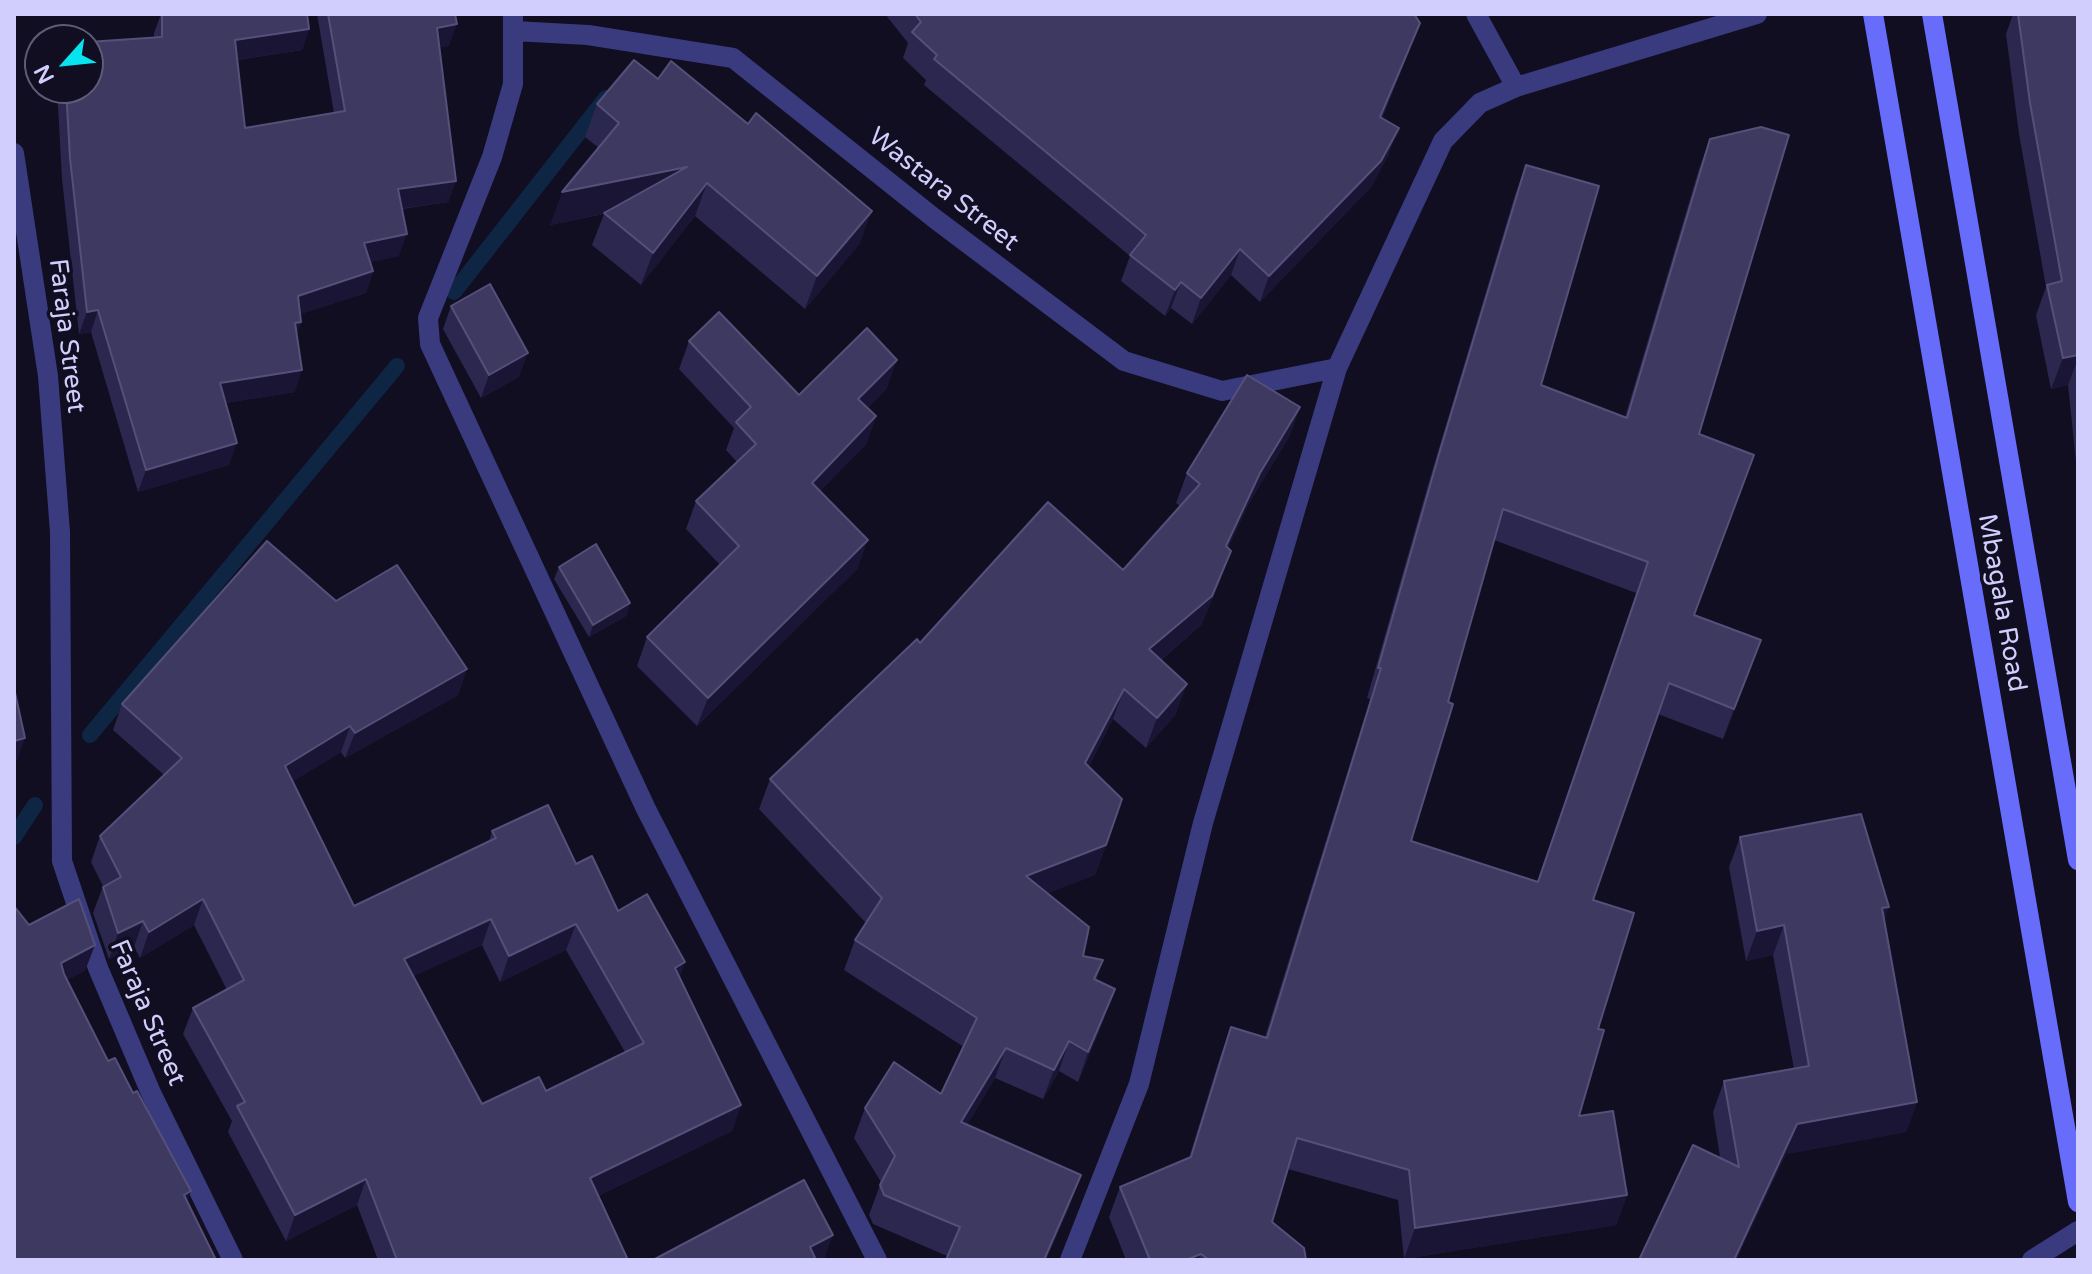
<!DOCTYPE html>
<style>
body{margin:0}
#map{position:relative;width:2092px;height:1274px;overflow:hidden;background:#100e20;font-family:"Varela Round",sans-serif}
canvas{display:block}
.frame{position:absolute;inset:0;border:16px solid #d1cefd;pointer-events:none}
.north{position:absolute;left:24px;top:24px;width:80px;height:80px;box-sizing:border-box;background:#100e20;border:2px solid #5d5b78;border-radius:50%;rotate:243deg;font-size:22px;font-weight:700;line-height:32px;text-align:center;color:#d1cefd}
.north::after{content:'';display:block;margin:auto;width:28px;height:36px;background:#07e4f0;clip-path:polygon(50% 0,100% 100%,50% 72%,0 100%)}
</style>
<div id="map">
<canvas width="2092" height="1274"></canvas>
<div class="frame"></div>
<div class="north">N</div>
</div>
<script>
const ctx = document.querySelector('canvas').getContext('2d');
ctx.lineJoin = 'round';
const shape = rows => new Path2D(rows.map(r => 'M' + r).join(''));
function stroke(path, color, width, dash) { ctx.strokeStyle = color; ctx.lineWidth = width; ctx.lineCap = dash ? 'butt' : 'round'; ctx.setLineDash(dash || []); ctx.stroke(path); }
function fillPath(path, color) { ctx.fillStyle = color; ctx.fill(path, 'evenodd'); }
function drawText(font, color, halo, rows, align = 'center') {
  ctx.font = font + ' "Varela Round",sans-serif'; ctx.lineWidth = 7; ctx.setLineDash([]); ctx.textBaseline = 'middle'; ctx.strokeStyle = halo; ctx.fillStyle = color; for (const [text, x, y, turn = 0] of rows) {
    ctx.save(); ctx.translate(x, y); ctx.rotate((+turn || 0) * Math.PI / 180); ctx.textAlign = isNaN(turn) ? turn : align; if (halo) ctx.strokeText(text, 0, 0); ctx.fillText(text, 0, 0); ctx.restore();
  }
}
stroke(shape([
 [454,292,606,98],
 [90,735,397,366],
 [14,837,35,805]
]), '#0e2544', 16);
stroke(shape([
 [513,14,513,84,492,157,428,318,430,344,646,809,877,1260],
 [1476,14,1516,87],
 [514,31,588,35,733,58,934,218,1124,361,1222,391,1337,368],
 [14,153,48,376,60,532,62,861,98,968,151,1093,233,1260],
 [1070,1260,1139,1084,1203,823,1337,368,1443,141,1480,103,1516,87,1757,14],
 [2032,1260,2078,1231]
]), '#3a3b7e', 20);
stroke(shape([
 [1873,14,2078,1202],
 [1932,14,2078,860]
]), '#686cfa', 20);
fillPath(shape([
 [161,14,307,14,309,29,302,50,237,60,245,128,334,113,317,14,455,14,449,46,439,47,456,181,448,202,402,209,399,256,370,262,373,271,366,293,300,314,301,322,297,333,295,392,225,403,229,465,138,492,91,332,79,334,62,179,57,88,88,88,154,37,154,33],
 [885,14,1414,14,1410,49,1382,118,1389,154,1371,187,1260,302,1231,275,1192,324,1171,308,1165,316,1121,281,1130,256,924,85,926,80,903,58,908,43],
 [2013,14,2078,14,2078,481,2068,385,2051,389,2036,315,2046,287,2019,134,2006,34],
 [597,104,860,243,805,309,695,216,641,285,592,245,604,214,550,225,599,148,585,137],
 [1710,139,1699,434,1695,615,1750,671,1723,739,1658,714,1593,900,1598,1029,1579,1116,1627,1195,1616,1225,1404,1259,1398,1200,1288,1169,1272,1222,1306,1260,1126,1260,1109,1217,1120,1187,1189,1158,1220,1057,1231,1027,1265,1037,1370,699,1367,698,1428,485,1515,195,1526,165,1541,385,1625,417,1699,169],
 [1494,540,1636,593,1537,882,1411,841,1448,702],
 [451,306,519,377,481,398,443,329],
 [689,341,799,395,887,388,867,408,876,416,866,444,820,491,858,568,697,726,637,666,647,637,720,565,686,529,696,501,737,462,726,450,734,428,679,369],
 [1300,407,1289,437,1249,503,1228,548,1220,581,1201,625,1161,660,1176,714,1146,748,1113,719,1089,766,1106,845,1095,875,1047,893,1083,956,1103,960,1096,980,1104,1019,1078,1082,1059,1071,1043,1099,995,1078,967,1125,1070,1205,1046,1260,946,1260,947,1256,873,1224,869,1215,881,1182,854,1138,865,1108,941,1094,964,1047,844,970,855,940,866,923,759,809,770,779,920,643,1123,570,1180,506,1176,503,1187,473],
 [559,567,630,603,626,616,589,637,554,579],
 [336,601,467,669,458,695,345,758,341,752,293,781,354,906,489,841,492,831,576,864,618,911,685,962,679,978,741,1105,732,1131,598,1196,628,1260,378,1260,357,1205,286,1241,228,1132,232,1121,183,1034,193,1008,227,990,194,925,140,958,134,947,109,959,93,913,103,886,91,862,100,836,164,775,113,730,122,704],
 [482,945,500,982,566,950,625,1052,546,1091,482,1104,413,976],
 [1740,837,1884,920,1917,1102,1906,1132,1786,1154,1736,1260,1713,1112,1724,1081,1794,1069,1773,955,1746,961,1729,867]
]), '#2c274e');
fillPath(shape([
 [1420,23,1410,49,1371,143,1380,117],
 [457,24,449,46,429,49,437,28],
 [309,29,302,50,227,61,235,40],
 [1399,128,1389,154,1371,187,1260,302,1269,276],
 [687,167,675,199,550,225,562,192],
 [456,181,448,202,390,210,398,189],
 [707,183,695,216,641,285,653,253],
 [872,211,860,243,805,309,817,276],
 [407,234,399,256,356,265,364,243],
 [1240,249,1231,275,1192,324,1201,298],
 [373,271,366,293,290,317,298,296],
 [1181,282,1171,308,1165,316,1175,290],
 [98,310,91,332,79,334,87,312],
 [301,322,293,344,295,323],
 [528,353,519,377,481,398,489,375],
 [2078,355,2078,359,2068,385,2051,389,2063,358],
 [897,360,887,388,847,427,858,399],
 [302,370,295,392,212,405,220,383],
 [1300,407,1289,437,1249,503,1215,576,1226,546,1260,473],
 [876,416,866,444,801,511,812,483],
 [237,443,229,465,138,492,146,470],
 [868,540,858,568,697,726,708,698],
 [1231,551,1220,581,1201,625,1138,679,1149,649],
 [630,603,626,616,589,637,593,625],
 [1761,640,1750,671,1723,739,1734,709],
 [467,669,458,695,345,758,355,733],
 [1187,684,1176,714,1146,748,1157,718],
 [1124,689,1113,719,1075,793,1085,763],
 [350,726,341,752,276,792,285,766],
 [25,738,17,761,14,762,14,741],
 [1106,845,1095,875,1015,906,1026,876],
 [203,899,194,925,140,958,149,932],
 [1889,907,1878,937,1882,908],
 [491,919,482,945,395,985,404,959],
 [143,921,134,947,109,959,118,933],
 [576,924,566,950,500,982,509,956],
 [1784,925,1773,955,1746,961,1757,931],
 [95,945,85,971,52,988,61,963],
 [685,962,676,987,675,968],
 [1115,989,1104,1019,1078,1082,1088,1052],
 [1069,1041,1059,1071,1043,1099,1054,1070],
 [1006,1048,995,1078,951,1152,961,1122],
 [1917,1102,1906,1132,1786,1154,1736,1260,1734,1260,1797,1124],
 [741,1105,732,1131,581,1204,590,1178],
 [1081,1175,1070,1205,1046,1260,1044,1260],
 [366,1179,357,1205,286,1241,295,1215],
 [191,1191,182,1217,184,1195],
 [1627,1195,1616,1225,1404,1259,1415,1228],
 [833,1235,824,1260,805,1260,810,1247],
 [1201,1254,1198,1260,1186,1260]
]), '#1a1534');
const building = shape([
 [162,14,307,14,309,29,235,40,245,128,345,111,328,14,455,14,457,24,437,28,456,181,398,189,407,234,364,243,373,271,298,296,301,322,295,323,302,370,220,383,237,443,146,470,98,310,87,312,70,158,66,88,88,88,88,42,162,37,162,14],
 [915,14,1414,14,1420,23,1380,117,1399,128,1381,161,1269,276,1240,249,1201,298,1181,282,1175,290,1130,255,1146,235,934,59,937,55,912,32,921,22,915,14],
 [2018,14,2078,14,2078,355,2063,358,2047,285,2062,281,2030,103,2018,14],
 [634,60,658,79,671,61,748,124,756,113,872,211,817,276,707,183,653,253,604,213,687,167,562,192,619,123,597,104,634,60],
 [1761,127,1789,135,1699,434,1754,455,1694,615,1761,640,1734,709,1669,683,1593,900,1634,913,1598,1029,1604,1030,1579,1116,1613,1111,1627,1195,1415,1228,1409,1170,1297,1138,1272,1222,1304,1248,1306,1260,1209,1260,1201,1254,1186,1260,1150,1260,1120,1187,1191,1157,1231,1027,1267,1038,1381,668,1378,668,1439,454,1526,165,1599,186,1541,385,1627,418,1710,139,1761,127],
 [1503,509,1648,562,1538,882,1411,841,1453,704,1448,702,1503,509],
 [490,284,528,353,489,375,451,306,490,284],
 [719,312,799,395,867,328,897,360,858,399,876,416,812,483,868,540,708,698,647,637,739,546,696,501,756,444,736,422,751,407,689,341,719,312],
 [1247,375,1300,407,1260,473,1226,546,1231,551,1212,596,1149,649,1187,684,1157,718,1124,689,1085,763,1122,799,1106,845,1026,876,1089,927,1083,956,1103,960,1094,979,1115,989,1088,1052,1069,1041,1054,1070,1006,1048,961,1122,1081,1175,1044,1260,946,1260,960,1227,884,1195,880,1185,895,1156,865,1108,894,1062,941,1094,977,1018,855,940,882,898,770,779,917,639,920,643,1048,502,1123,570,1200,484,1187,473,1247,375],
 [267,541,336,601,397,565,467,669,355,733,350,726,285,766,354,906,496,838,492,831,548,805,576,864,592,856,618,911,647,894,685,962,675,968,741,1105,590,1178,628,1260,397,1260,366,1179,295,1215,237,1106,245,1102,193,1008,244,980,203,899,149,932,143,921,118,933,103,887,121,877,100,836,182,758,122,704,267,541],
 [491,919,509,956,576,924,644,1043,546,1091,539,1077,482,1104,404,959,491,919],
 [596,544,630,603,593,625,559,567,596,544],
 [14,688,25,738,14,741,14,688],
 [1861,814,1889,907,1882,908,1917,1102,1797,1124,1734,1260,1639,1260,1693,1145,1739,1167,1724,1081,1809,1066,1784,925,1757,931,1740,837,1861,814],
 [79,899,95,945,61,963,64,974,108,1061,115,1058,133,1093,137,1091,191,1191,184,1195,216,1260,14,1260,14,906,29,925,79,899],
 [804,1180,833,1235,810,1247,816,1260,653,1260,804,1180]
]);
fillPath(building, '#3e3961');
stroke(building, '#555079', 2);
drawText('26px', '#d1cefd', '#100e20', [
 ["Wastara Street",943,190,38],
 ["Faraja Street",66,336,83],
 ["Mbagala Road",2001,603,80],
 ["Faraja Street",147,1013,67]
]);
</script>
